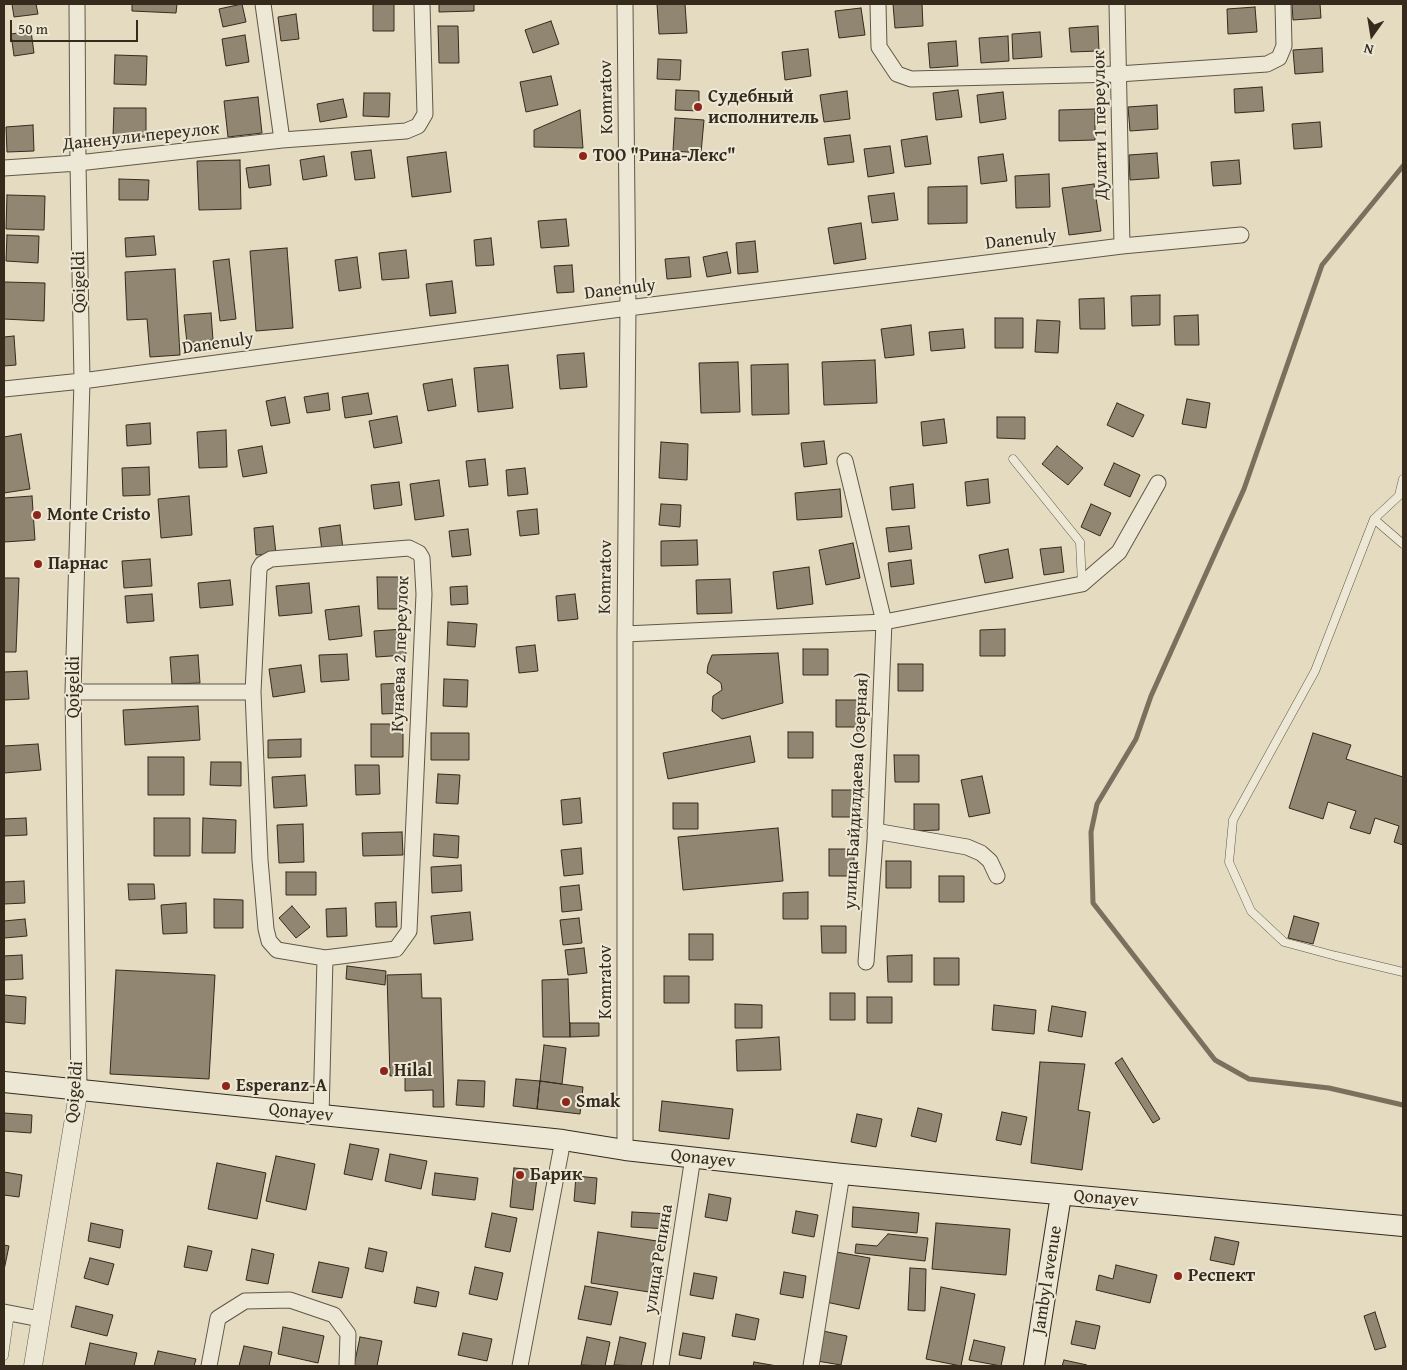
<!DOCTYPE html>
<meta charset="utf-8">
<style>
body{margin:0}
#map{position:relative;width:1407px;height:1370px;overflow:hidden;background:#e4dbc0;font-family:"Gentium Book Plus",serif}
canvas{display:block}
.frame{position:absolute;inset:0;border:5px solid #362a1d;pointer-events:none}
.north{position:absolute;left:1347px;top:10px;width:50px;height:50px;-webkit-text-stroke:4px #ede8d6;paint-order:stroke;rotate:193deg;font-size:14px;font-weight:700;line-height:20px;text-align:center;color:#362a1d}
.north::after{content:'';display:block;margin:auto;width:18px;height:22px;background:#362a1d;clip-path:polygon(50% 0,100% 100%,50% 72%,0 100%)}
.scale{position:absolute;left:10px;top:20px;width:128px;height:22px;box-sizing:border-box;border:2px solid #362a1d;border-top:0;padding-left:6px;font-size:15px;line-height:18px;white-space:nowrap;color:#362a1d;-webkit-text-stroke:4px #ede8d6;paint-order:stroke}
</style>
<div id="map">
<canvas width="1407" height="1370"></canvas>
<div class="frame"></div>
<div class="north">N</div>
<div class="scale">50 m</div>
</div>
<script>
const ctx = document.querySelector('canvas').getContext('2d');
ctx.lineJoin = 'round';
const shape = rows => new Path2D(rows.map(r => 'M' + r).join(''));
function stroke(path, color, width, dash) { ctx.strokeStyle = color; ctx.lineWidth = width; ctx.lineCap = dash ? 'butt' : 'round'; ctx.setLineDash(dash || []); ctx.stroke(path); }
function fillPath(path, color) { ctx.fillStyle = color; ctx.fill(path, 'evenodd'); }
function drawText(font, color, halo, rows, align = 'center') {
  ctx.font = font + ' "Gentium Book Plus",serif'; ctx.lineWidth = 4; ctx.setLineDash([]); ctx.textBaseline = 'middle'; ctx.strokeStyle = halo; ctx.fillStyle = color; for (const [text, x, y, turn = 0] of rows) {
    ctx.save(); ctx.translate(x, y); ctx.rotate((+turn || 0) * Math.PI / 180); ctx.textAlign = isNaN(turn) ? turn : align; if (halo) ctx.strokeText(text, 0, 0); ctx.fillText(text, 0, 0); ctx.restore();
  }
}
stroke(shape([
 [1403,166,1322,265,1244,489,1151,696,1136,739,1097,804,1091,832,1093,903,1215,1060,1249,1079,1329,1088,1403,1105]
]), '#7b705e', 5);
const building = shape([
 [12,4,36,4,38,14,14,17,12,4],
 [132,4,177,4,176,13,132,11,132,4],
 [242,4,246,22,223,27,219,9,242,4],
 [373,4,394,4,394,31,373,31,373,4],
 [439,4,474,4,474,11,439,12,439,4],
 [657,4,685,4,687,33,659,34,657,4],
 [893,4,922,4,923,26,895,28,893,4],
 [1292,4,1320,4,1321,18,1293,20,1292,4],
 [1255,7,1257,32,1228,34,1227,9,1255,7],
 [861,8,865,35,839,38,835,11,861,8],
 [296,14,299,39,281,41,278,17,296,14],
 [551,21,559,44,533,53,525,30,551,21],
 [438,26,458,26,459,63,439,63,438,26],
 [1098,26,1099,51,1071,52,1069,28,1098,26],
 [31,31,34,53,14,56,11,34,31,31],
 [1040,32,1042,57,1013,59,1012,34,1040,32],
 [245,35,249,62,226,66,222,39,245,35],
 [1008,36,1009,61,981,63,979,38,1008,36],
 [956,41,958,66,930,68,928,43,956,41],
 [1322,48,1323,72,1295,74,1293,50,1322,48],
 [808,49,811,76,785,80,782,52,808,49],
 [115,55,147,56,146,85,114,84,115,55],
 [658,59,681,60,680,80,657,79,658,59],
 [551,76,558,105,526,112,520,82,551,76],
 [1262,87,1264,111,1235,113,1234,89,1262,87],
 [676,90,699,91,699,111,675,110,676,90],
 [958,90,962,117,936,120,933,93,958,90],
 [847,91,850,119,824,122,820,95,847,91],
 [1003,92,1006,119,980,123,977,95,1003,92],
 [364,93,390,93,389,117,363,116,364,93],
 [258,97,262,133,228,137,224,101,258,97],
 [343,99,347,117,320,122,317,104,343,99],
 [1157,105,1158,129,1130,131,1128,107,1157,105],
 [114,108,146,108,146,137,113,137,114,108],
 [1095,109,1095,140,1059,141,1059,110,1095,109],
 [580,110,583,148,534,147,534,130,580,110],
 [675,118,704,120,701,153,673,151,675,118],
 [1320,122,1322,147,1294,149,1292,124,1320,122],
 [33,125,34,151,7,152,6,127,33,125],
 [850,135,854,162,828,165,824,138,850,135],
 [927,136,931,164,905,167,901,140,927,136],
 [890,146,894,173,868,177,864,149,890,146],
 [371,150,375,178,355,180,351,152,371,150],
 [446,152,451,192,412,197,407,157,446,152],
 [1157,153,1159,178,1130,180,1129,155,1157,153],
 [1003,154,1007,181,981,184,978,157,1003,154],
 [324,156,327,176,303,180,300,160,324,156],
 [240,160,241,209,199,210,197,161,240,160],
 [1239,160,1241,184,1213,186,1211,162,1239,160],
 [269,165,271,185,249,188,246,168,269,165],
 [1049,174,1050,207,1016,208,1015,176,1049,174],
 [119,179,149,180,148,200,119,200,119,179],
 [1094,184,1101,231,1069,235,1062,188,1094,184],
 [967,186,967,223,928,224,928,187,967,186],
 [894,193,898,220,872,223,868,196,894,193],
 [7,195,45,196,44,230,6,229,7,195],
 [566,219,569,246,541,248,538,221,566,219],
 [861,223,866,259,834,264,828,228,861,223],
 [7,235,39,236,38,263,6,261,7,235],
 [154,236,156,255,126,257,125,238,154,236],
 [491,238,494,265,476,266,474,240,491,238],
 [755,241,758,272,738,274,736,243,755,241],
 [287,248,293,328,256,331,250,251,287,248],
 [406,250,409,278,382,280,379,253,406,250],
 [727,252,731,273,707,277,703,257,727,252],
 [357,257,361,288,339,291,335,260,357,257],
 [689,257,691,277,667,279,665,259,689,257],
 [229,259,236,319,220,321,213,261,229,259],
 [572,265,574,292,557,293,554,266,572,265],
 [175,269,180,355,150,357,147,319,127,320,125,272,175,269],
 [452,281,456,313,430,316,426,284,452,281],
 [4,282,45,283,44,321,4,319,4,282],
 [1160,295,1160,325,1132,326,1131,296,1160,295],
 [1104,298,1105,329,1080,329,1079,299,1104,298],
 [211,313,213,340,187,343,184,315,211,313],
 [1198,315,1199,345,1175,345,1174,316,1198,315],
 [995,318,1023,318,1023,348,995,348,995,318],
 [1037,320,1060,321,1058,353,1035,352,1037,320],
 [911,325,914,355,885,358,881,329,911,325],
 [963,329,965,348,931,351,929,332,963,329],
 [14,336,16,365,4,366,4,337,14,336],
 [584,353,587,387,560,389,557,355,584,353],
 [875,360,877,403,824,405,822,362,875,360],
 [738,362,740,412,701,413,699,363,738,362],
 [788,364,789,414,752,415,751,365,788,364],
 [508,365,513,408,478,412,474,368,508,365],
 [452,379,456,406,428,411,423,384,452,379],
 [328,393,330,410,307,413,304,397,328,393],
 [368,393,372,414,345,418,342,397,368,393],
 [285,397,290,423,271,426,266,401,285,397],
 [1187,399,1210,403,1206,428,1182,424,1187,399],
 [1117,403,1144,415,1133,437,1107,425,1117,403],
 [397,416,402,443,374,448,369,421,397,416],
 [997,417,1025,417,1025,439,997,438,997,417],
 [944,419,947,443,923,446,921,422,944,419],
 [150,423,151,444,127,446,126,425,150,423],
 [226,430,227,467,199,468,197,432,226,430],
 [21,434,30,489,4,493,4,437,21,434],
 [824,441,827,464,804,467,801,443,824,441],
 [661,442,688,444,687,480,659,478,661,442],
 [262,446,267,473,243,477,238,450,262,446],
 [1057,446,1083,468,1068,485,1042,464,1057,446],
 [485,459,488,485,469,487,466,461,485,459],
 [1114,463,1140,475,1130,497,1104,485,1114,463],
 [149,467,150,495,123,496,122,468,149,467],
 [525,468,528,494,508,496,506,470,525,468],
 [988,479,990,503,967,506,965,482,988,479],
 [439,480,444,516,415,520,410,484,439,480],
 [399,482,402,505,374,509,371,485,399,482],
 [913,484,915,508,892,510,890,487,913,484],
 [840,489,842,517,797,520,795,493,840,489],
 [32,496,35,540,4,542,4,498,32,496],
 [189,496,192,535,161,538,158,499,189,496],
 [661,504,681,505,680,527,659,525,661,504],
 [1091,504,1111,513,1100,536,1081,527,1091,504],
 [537,509,539,534,520,536,517,511,537,509],
 [340,525,343,549,322,551,319,528,340,525],
 [273,526,276,554,256,555,254,528,273,526],
 [909,526,912,549,889,552,886,528,909,526],
 [468,529,471,555,452,557,449,531,468,529],
 [697,540,698,565,661,566,661,541,697,540],
 [853,543,860,578,826,585,819,550,853,543],
 [1061,547,1064,572,1044,575,1040,549,1061,547],
 [1008,549,1013,578,985,583,979,555,1008,549],
 [150,559,152,586,124,588,122,561,150,559],
 [911,560,914,584,891,587,888,563,911,560],
 [809,567,813,604,777,609,773,572,809,567],
 [377,577,400,577,400,609,378,609,377,577],
 [4,578,19,578,16,652,4,652,4,578],
 [730,579,732,613,697,614,696,580,730,579],
 [230,580,233,605,200,608,198,583,230,580],
 [309,583,312,613,279,616,276,586,309,583],
 [467,586,468,604,451,605,450,587,467,586],
 [152,594,154,621,127,623,125,596,152,594],
 [575,594,578,619,558,621,556,596,575,594],
 [359,606,362,636,329,640,325,610,359,606],
 [448,622,477,624,475,647,447,645,448,622],
 [404,629,406,655,376,657,374,631,404,629],
 [1005,629,1005,656,980,656,980,630,1005,629],
 [535,645,538,671,519,673,516,647,535,645],
 [803,649,828,649,828,675,803,675,803,649],
 [778,653,783,703,722,719,712,711,713,696,722,690,721,683,707,673,708,665,712,655,778,653],
 [347,654,349,680,321,682,319,655,347,654],
 [198,655,200,683,172,684,170,657,198,655],
 [898,664,923,664,923,691,898,691,898,664],
 [301,665,305,692,273,697,269,669,301,665],
 [27,671,29,699,4,700,4,672,27,671],
 [444,679,468,680,467,707,443,706,444,679],
 [403,683,404,713,382,714,381,684,403,683],
 [836,700,861,700,861,727,836,727,836,700],
 [198,706,200,740,125,745,123,710,198,706],
 [371,724,403,724,403,757,371,757,371,724],
 [788,732,813,732,813,758,788,758,788,732],
 [431,733,469,733,469,760,431,760,431,733],
 [1313,733,1351,745,1346,759,1403,777,1403,845,1394,842,1399,826,1375,818,1370,834,1350,828,1356,811,1328,802,1323,819,1289,808,1313,733],
 [750,736,755,762,668,779,663,753,750,736],
 [301,739,301,757,268,758,268,740,301,739],
 [38,744,41,770,4,773,4,746,38,744],
 [894,755,919,755,919,782,895,782,894,755],
 [148,757,184,757,184,795,148,795,148,757],
 [211,762,241,762,241,786,210,785,211,762],
 [355,765,379,765,380,794,356,795,355,765],
 [438,774,460,775,458,804,436,803,438,774],
 [305,775,307,806,274,808,272,777,305,775],
 [982,776,990,813,969,817,961,780,982,776],
 [832,790,857,790,857,817,832,817,832,790],
 [580,798,582,823,563,825,561,800,580,798],
 [673,803,698,803,698,829,673,829,673,803],
 [914,804,939,804,939,830,914,831,914,804],
 [26,818,27,835,4,836,4,819,26,818],
 [154,818,190,818,190,856,154,856,154,818],
 [203,818,236,820,235,853,202,853,203,818],
 [303,824,304,862,279,863,277,825,303,824],
 [778,828,783,881,683,890,678,837,778,828],
 [402,832,403,855,363,856,362,833,402,832],
 [434,834,459,836,458,858,433,856,434,834],
 [581,848,583,874,564,876,561,850,581,848],
 [829,849,854,849,854,876,829,876,829,849],
 [886,861,911,861,911,888,886,888,886,861],
 [461,865,462,891,432,893,431,867,461,865],
 [286,872,316,872,316,895,286,895,286,872],
 [939,876,964,876,964,902,939,902,939,876],
 [24,881,25,903,4,904,4,882,24,881],
 [128,884,154,884,155,899,129,900,128,884],
 [579,885,582,910,562,912,560,887,579,885],
 [808,892,808,919,783,919,783,893,808,892],
 [214,899,243,900,243,928,214,928,214,899],
 [396,902,397,927,376,927,375,903,396,902],
 [186,903,187,933,163,934,161,905,186,903],
 [292,906,310,927,296,938,279,918,292,906],
 [346,908,347,936,327,937,326,909,346,908],
 [470,912,473,940,434,944,431,916,470,912],
 [1294,916,1319,923,1313,944,1288,938,1294,916],
 [579,918,582,943,563,945,560,920,579,918],
 [25,919,27,936,4,938,4,921,25,919],
 [821,926,846,926,846,953,822,953,821,926],
 [689,934,713,934,713,960,689,960,689,934],
 [584,948,587,973,568,975,565,950,584,948],
 [22,955,23,979,4,980,4,956,22,955],
 [912,955,912,982,888,982,887,956,912,955],
 [934,958,959,958,959,985,934,985,934,958],
 [347,966,386,971,385,985,346,979,347,966],
 [116,970,215,975,209,1079,110,1074,116,970],
 [421,974,422,998,441,998,444,1107,433,1107,433,1090,405,1091,405,1075,390,1076,387,975,421,974],
 [664,976,689,976,689,1003,664,1003,664,976],
 [568,979,570,1037,543,1037,542,980,568,979],
 [830,993,855,993,855,1020,830,1020,830,993],
 [4,995,26,997,25,1024,4,1022,4,995],
 [867,997,892,997,892,1023,867,1023,867,997],
 [735,1004,762,1005,762,1028,735,1028,735,1004],
 [994,1005,1036,1010,1034,1034,992,1030,994,1005],
 [1052,1006,1086,1012,1082,1037,1048,1031,1052,1006],
 [570,1023,599,1023,599,1036,570,1037,570,1023],
 [779,1037,781,1070,737,1071,736,1040,779,1037],
 [544,1045,566,1048,562,1084,540,1081,544,1045],
 [1122,1058,1160,1119,1153,1123,1115,1063,1122,1058],
 [1040,1062,1085,1064,1078,1110,1090,1112,1082,1170,1031,1163,1040,1062],
 [516,1079,540,1081,537,1109,513,1106,516,1079],
 [458,1080,485,1081,484,1107,456,1105,458,1080],
 [540,1081,583,1087,580,1114,537,1109,540,1081],
 [662,1101,733,1109,729,1139,659,1131,662,1101],
 [918,1108,942,1114,936,1142,911,1136,918,1108],
 [1002,1112,1027,1117,1021,1145,996,1140,1002,1112],
 [4,1113,32,1115,31,1133,4,1131,4,1113],
 [857,1114,882,1119,876,1147,851,1142,857,1114],
 [350,1144,379,1149,372,1180,344,1174,350,1144],
 [390,1154,427,1161,421,1189,385,1181,390,1154],
 [276,1156,315,1164,306,1210,266,1201,276,1156],
 [217,1163,266,1173,257,1219,208,1209,217,1163],
 [514,1168,538,1170,533,1210,510,1207,514,1168],
 [4,1172,22,1175,19,1197,4,1195,4,1172],
 [435,1173,478,1178,475,1200,432,1195,435,1173],
 [576,1176,597,1178,595,1204,574,1201,576,1176],
 [709,1194,731,1198,727,1221,705,1217,709,1194],
 [853,1207,919,1213,917,1233,852,1227,853,1207],
 [796,1211,818,1215,814,1237,792,1233,796,1211],
 [632,1212,671,1214,670,1229,631,1227,632,1212],
 [492,1213,517,1218,510,1252,485,1247,492,1213],
 [91,1223,123,1230,120,1248,88,1241,91,1223],
 [936,1223,1010,1229,1006,1275,932,1269,936,1223],
 [598,1232,657,1241,649,1292,591,1283,598,1232],
 [888,1234,928,1238,925,1261,855,1253,856,1244,877,1246,888,1234],
 [1215,1237,1239,1242,1234,1265,1210,1260,1215,1237],
 [4,1245,9,1246,4,1270,4,1245],
 [188,1246,212,1251,207,1271,184,1267,188,1246],
 [369,1248,387,1252,383,1272,365,1268,369,1248],
 [252,1249,274,1254,268,1284,246,1280,252,1249],
 [836,1252,870,1258,859,1309,826,1302,836,1252],
 [90,1258,114,1264,108,1285,84,1278,90,1258],
 [319,1262,349,1268,342,1298,312,1292,319,1262],
 [1116,1265,1157,1275,1150,1303,1096,1290,1099,1275,1113,1279,1116,1265],
 [475,1267,503,1273,497,1300,469,1294,475,1267],
 [910,1268,926,1269,925,1311,908,1310,910,1268],
 [784,1272,806,1276,803,1298,780,1294,784,1272],
 [694,1273,717,1277,713,1299,690,1295,694,1273],
 [585,1286,618,1292,611,1325,578,1319,585,1286],
 [417,1287,439,1292,436,1307,414,1303,417,1287],
 [941,1287,975,1294,961,1366,926,1359,941,1287],
 [76,1306,113,1315,107,1336,71,1327,76,1306],
 [1375,1312,1386,1347,1375,1350,1364,1316,1375,1312],
 [736,1314,759,1319,755,1340,732,1336,736,1314],
 [1076,1321,1100,1326,1095,1349,1071,1344,1076,1321],
 [283,1327,324,1336,318,1363,278,1354,283,1327],
 [823,1331,847,1336,841,1365,817,1361,823,1331],
 [463,1333,492,1339,487,1361,458,1355,463,1333],
 [683,1333,705,1337,701,1359,679,1355,683,1333],
 [360,1337,382,1341,377,1366,354,1366,360,1337],
 [587,1337,610,1342,605,1366,581,1365,587,1337],
 [620,1337,646,1343,641,1366,614,1365,620,1337],
 [974,1340,1005,1347,1001,1366,969,1360,974,1340],
 [90,1343,137,1353,134,1366,85,1366,90,1343],
 [244,1346,272,1352,269,1366,239,1366,244,1346],
 [158,1351,196,1359,194,1366,154,1366,158,1351],
 [1064,1360,1087,1365,1087,1366,1062,1366,1064,1360],
 [754,1362,777,1366,753,1366,754,1362]
]);
fillPath(building, '#908672');
stroke(building, '#362a1d', 1);
const service = shape([
 [1013,459,1080,542,1082,584],
 [1403,492,1374,519,1315,671,1233,820,1229,862,1251,911,1284,942,1336,956,1403,972],
 [1399,495,1403,479],
 [1374,519,1403,544],
 [4,1356,10,1313]
]);
const minor = shape([
 [77,4,78,163,82,381,73,692,79,1088],
 [263,4,282,140],
 [625,4,628,308,625,634,625,1150],
 [878,4,879,47,897,74,911,79,1118,74,1267,64,1279,58,1284,46,1283,4],
 [1117,4,1122,246],
 [4,168,78,163,282,140,406,131,418,126,425,114,422,4],
 [4,389,82,381,628,308,1122,246,1241,235],
 [845,461,884,622,875,841,866,962],
 [409,548,419,553,422,558,424,594,409,931,396,949,325,958,277,950,269,941,266,929,260,860,253,692,259,569,262,564,271,559,409,548],
 [625,634,884,622,1082,584,1119,552,1158,483],
 [73,692,253,692],
 [875,831,967,847,981,853,990,861,997,876],
 [321,1116,325,958],
 [4,1312,40,1319],
 [209,1366,218,1318,245,1301,290,1300,334,1315,348,1334,347,1366],
 [520,1366,563,1140],
 [661,1366,693,1157],
 [811,1366,842,1174]
]);
const tertiary = shape([
 [33,1366,79,1088]
]);
const secondary = shape([
 [4,1082,563,1140,625,1150,842,1174,1403,1226],
 [1034,1366,1061,1195]
]);
stroke(service, '#625646', 9);
stroke(minor, '#625646', 17);
stroke(tertiary, '#625646', 19);
stroke(secondary, '#362a1d', 22);
stroke(service, '#ede8d6', 8);
stroke(minor, '#ede8d6', 15);
stroke(tertiary, '#ede8d6', 18);
stroke(secondary, '#ede8d6', 20);
for (const [x, y, r, color] of [
 [698,107,5,"#8f2418"],
 [583,156,5,"#8f2418"],
 [37,515,5,"#8f2418"],
 [38,564,5,"#8f2418"],
 [384,1071,5,"#8f2418"],
 [226,1086,5,"#8f2418"],
 [566,1102,5,"#8f2418"],
 [520,1175,5,"#8f2418"],
 [1178,1276,5,"#8f2418"]
]) { const dot = new Path2D(); dot.arc(x, y, r, 0, 2 * Math.PI); ctx.fillStyle = color; ctx.fill(dot); stroke(dot, '#ede8d6', 2); }
drawText('18px', '#362a1d', '#ede8d6', [
 ["Komratov",607,97,-91],
 ["Дулати 1 переулок",1101,125,-91],
 ["Даненули переулок",141,137,-6],
 ["Danenuly",1021,240,-7],
 ["Qoigeldi",80,282,-91],
 ["Danenuly",620,290,-7],
 ["Danenuly",218,344,-8],
 ["Komratov",606,577,-89],
 ["Кунаева 2 переулок",401,654,-88],
 ["Qoigeldi",74,687,-90],
 ["улица Байдилдаева (Озерная)",857,791,-87],
 ["Komratov",606,982,-90],
 ["Qoigeldi",75,1092,-85],
 ["Qonayev",301,1113,6],
 ["Qonayev",703,1159,6],
 ["Qonayev",1106,1199,5],
 ["улица Репина",659,1259,-81],
 ["Jambyl avenue",1048,1280,-81]
]);
drawText('bold 18px', '#362a1d', '#ede8d6', [
 ["Судебный",708,97],
 ["исполнитель",708,118],
 ["ТОО \"Рина-Лекс\"",593,156],
 ["Monte Cristo",47,515],
 ["Парнас",48,564],
 ["Hilal",394,1071],
 ["Esperanz-A",236,1086],
 ["Smak",576,1102],
 ["Барик",530,1175],
 ["Респект",1188,1276]
], 'left');
</script>
